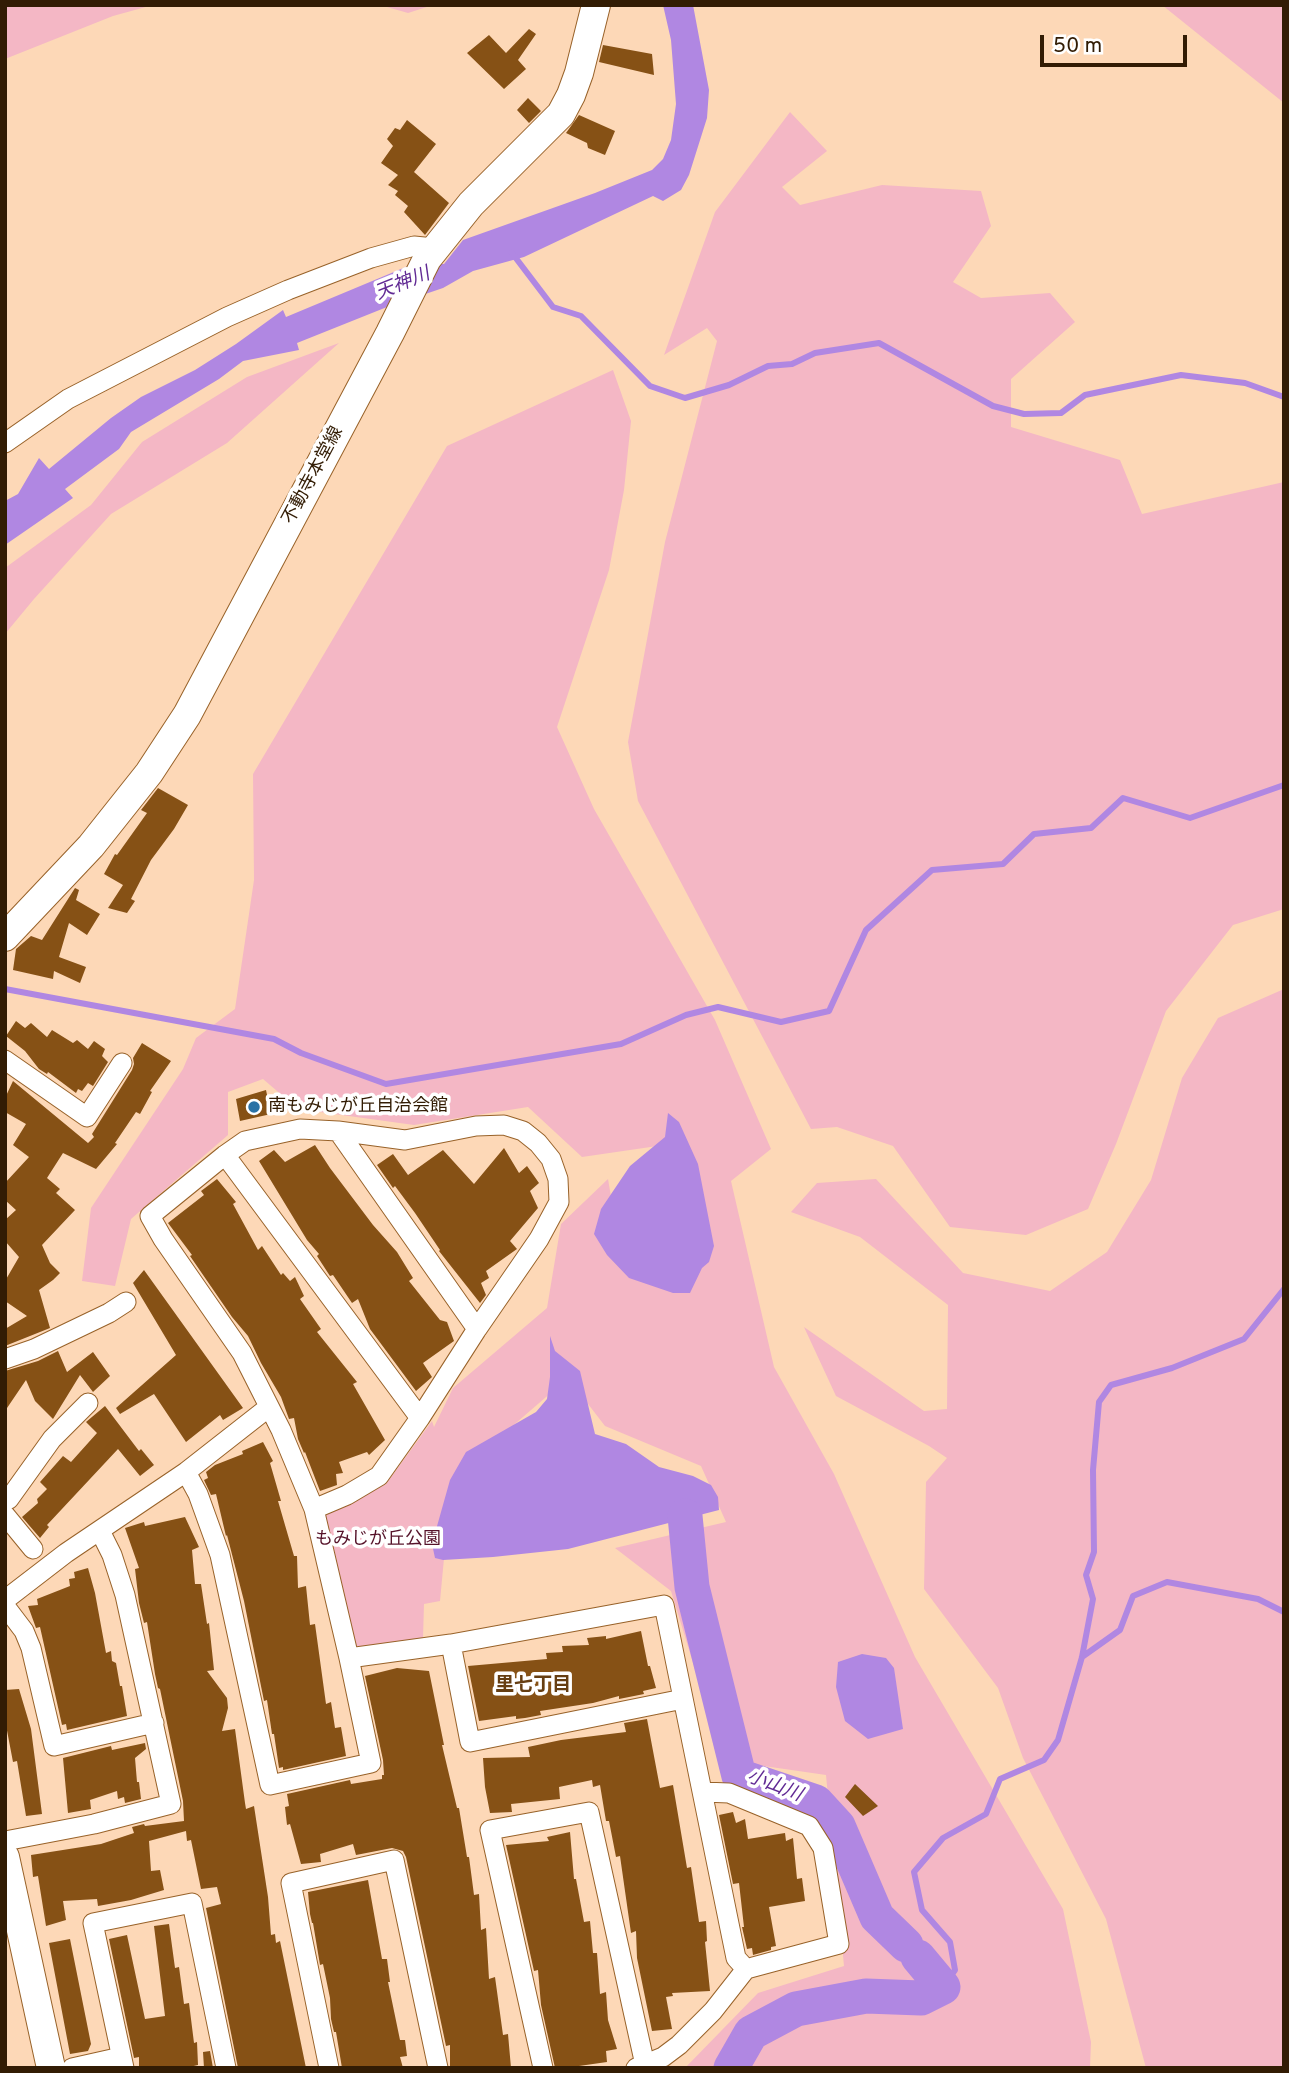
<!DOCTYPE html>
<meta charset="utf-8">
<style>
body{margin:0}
#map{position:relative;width:1289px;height:2073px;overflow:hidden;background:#fdd8b7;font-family:Overpass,sans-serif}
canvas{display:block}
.frame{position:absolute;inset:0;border:7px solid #321c04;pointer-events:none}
.scale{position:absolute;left:1040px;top:35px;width:147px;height:32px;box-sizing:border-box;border:4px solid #321c04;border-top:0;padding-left:9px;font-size:21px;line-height:24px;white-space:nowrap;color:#321c04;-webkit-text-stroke:5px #fff;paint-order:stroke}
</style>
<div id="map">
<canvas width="1289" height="2073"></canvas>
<div class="frame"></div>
<div class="scale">50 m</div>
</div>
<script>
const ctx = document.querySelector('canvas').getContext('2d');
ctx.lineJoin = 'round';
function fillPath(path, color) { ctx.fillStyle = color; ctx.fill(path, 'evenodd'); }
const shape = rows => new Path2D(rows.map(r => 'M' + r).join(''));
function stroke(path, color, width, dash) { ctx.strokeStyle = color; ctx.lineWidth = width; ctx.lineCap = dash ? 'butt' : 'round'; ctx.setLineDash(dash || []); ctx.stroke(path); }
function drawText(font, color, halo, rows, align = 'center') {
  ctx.font = font + ' Overpass,"Noto Sans JP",sans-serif'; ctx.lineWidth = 7; ctx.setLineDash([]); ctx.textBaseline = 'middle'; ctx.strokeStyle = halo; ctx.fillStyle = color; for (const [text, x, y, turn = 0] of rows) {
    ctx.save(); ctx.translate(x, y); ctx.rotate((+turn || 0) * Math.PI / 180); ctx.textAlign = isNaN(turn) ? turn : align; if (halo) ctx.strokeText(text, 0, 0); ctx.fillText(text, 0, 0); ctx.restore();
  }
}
fillPath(shape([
 [5,5,153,5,113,16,5,59],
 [380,5,433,5,408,13],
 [1162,5,1284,5,1284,103],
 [790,112,827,151,782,187,800,205,882,185,981,191,991,226,953,282,981,298,1050,293,1075,322,1011,379,1011,427,1120,460,1142,514,1284,482,1284,909,1233,925,1166,1011,1116,1144,1088,1209,1026,1235,950,1227,893,1146,837,1127,811,1129,638,801,628,742,665,542,717,341,707,328,664,355,715,212],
 [339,343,227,443,111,514,34,599,5,634,5,568,91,505,142,442,247,377],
 [613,370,631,421,624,490,609,570,557,727,594,809,715,1020,771,1149,731,1181,774,1367,834,1474,915,1657,1063,1909,1091,2042,1090,2068,685,2068,758,1993,844,1966,826,1775,750,1764,717,1741,671,1591,615,1548,726,1522,701,1466,605,1426,568,1378,471,1462,446,1537,440,1601,424,1604,423,1638,354,1650,325,1514,386,1484,432,1421,434,1427,453,1388,547,1308,561,1224,608,1179,618,1238,678,1143,582,1157,528,1107,414,1125,298,1109,263,1079,228,1092,228,1135,131,1219,115,1286,82,1281,91,1208,183,1069,196,1038,235,1009,254,880,253,774,447,446],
 [1284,989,1284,2068,1146,2068,1106,1919,1023,1758,998,1688,924,1589,926,1482,947,1458,929,1446,836,1396,804,1327,924,1411,947,1409,948,1305,860,1237,791,1212,817,1183,876,1179,963,1273,1050,1291,1107,1252,1151,1180,1182,1078,1218,1018]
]), '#f4b7c5');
fillPath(shape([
 [663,5,693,5,709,90,707,118,689,175,681,190,663,201,653,196,524,257,473,271,443,288,387,307,297,343,299,350,243,361,219,379,131,432,119,449,65,489,73,498,5,545,5,501,18,494,39,458,49,469,111,418,141,397,195,370,236,344,283,310,286,317,413,264,444,264,463,240,595,193,652,170,663,159,671,140,676,104,671,40],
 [668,1113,679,1122,698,1164,714,1246,709,1262,702,1268,690,1293,673,1293,629,1278,607,1255,594,1234,601,1209,630,1166,665,1137],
 [550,1336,555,1351,580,1371,595,1434,626,1444,659,1467,693,1476,711,1485,718,1497,719,1510,568,1549,493,1557,443,1560,435,1558,432,1544,450,1480,466,1452,536,1412,547,1399,550,1377],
 [862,1654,886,1658,894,1668,903,1729,868,1739,845,1721,836,1687,838,1662]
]), '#b087e2');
stroke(shape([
 [512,253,553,307,581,316,650,386,685,398,729,385,768,366,792,364,815,353,879,343,993,406,1024,414,1061,413,1085,395,1181,375,1245,383,1284,397],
 [5,989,274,1039,301,1053,386,1084,621,1044,686,1015,718,1007,781,1022,829,1011,866,930,932,870,1003,864,1034,834,1091,828,1123,798,1190,818,1284,785],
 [1082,1657,1120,1630,1133,1596,1167,1582,1258,1599,1284,1612],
 [943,1987,955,1970,950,1942,922,1910,914,1872,943,1838,986,1814,1000,1779,1044,1760,1058,1740,1082,1657,1093,1599,1086,1575,1094,1552,1093,1470,1099,1402,1111,1385,1172,1368,1244,1339,1284,1289]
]), '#b087e2', 6);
stroke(shape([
 [685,1516,692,1587,739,1776,816,1802,838,1826,877,1917,906,1945],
 [731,2068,751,2033,796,2009,866,1996,921,1998,943,1987,918,1957]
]), '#b087e2', 35);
fillPath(shape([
 [529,29,536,34,518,60,526,69,504,89,467,53,489,35,506,53],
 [603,45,652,54,654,75,599,62],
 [528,98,541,111,529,123,517,110],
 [579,115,615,131,605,155,588,148,587,143,566,133],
 [407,120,436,144,414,172,449,203,425,235,404,212,408,206,395,195,398,191,388,185,398,175,381,163,393,146,387,139,395,128,400,130],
 [158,788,188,805,174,829,151,860,131,899,135,901,127,913,108,908,123,885,104,874,115,854,117,855,147,813,141,810],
 [75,888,79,890,76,900,100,914,87,935,69,923,59,957,86,967,80,983,54,971,53,979,13,970,16,949,31,936,42,940],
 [16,1021,25,1028,31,1023,47,1037,52,1030,73,1043,77,1040,88,1049,94,1041,105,1049,102,1056,108,1062,93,1086,88,1083,82,1091,78,1089,76,1093,48,1072,47,1074,39,1069,25,1051,6,1036],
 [142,1043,171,1061,150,1091,152,1092,140,1114,136,1112,115,1143,117,1144,96,1169,63,1153,47,1178,60,1189,56,1193,75,1210,42,1245,50,1263,60,1273,53,1280,39,1290,50,1328,5,1346,5,1329,27,1316,5,1301,5,1281,19,1257,5,1241,5,1220,16,1210,5,1200,5,1183,29,1157,13,1145,26,1124,5,1112,5,1098,13,1081,88,1143,94,1137,92,1134,132,1070,134,1064,133,1058],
 [266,1090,271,1114,240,1121,236,1099],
 [315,1145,330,1168,373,1225,397,1252,413,1278,409,1281,440,1320,447,1322,454,1341,423,1363,432,1377,416,1391,370,1329,358,1299,352,1303,333,1275,330,1276,328,1273,317,1256,319,1254,307,1240,259,1161,274,1150,285,1162],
 [504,1148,519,1173,527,1166,539,1183,530,1191,538,1208,510,1241,517,1249,486,1271,489,1278,481,1283,486,1295,480,1303,439,1251,440,1250,415,1213,395,1186,393,1188,377,1165,393,1154,408,1175,443,1150,474,1184],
 [217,1179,236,1202,233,1204,258,1250,262,1246,281,1275,283,1273,290,1281,295,1277,304,1296,300,1299,321,1329,317,1332,357,1382,353,1384,385,1440,369,1455,367,1452,339,1462,343,1473,336,1474,337,1485,320,1491,305,1452,304,1453,298,1439,294,1418,289,1419,281,1397,261,1363,248,1336,232,1317,190,1256,192,1255,168,1223,204,1195,201,1191],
 [144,1270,243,1408,223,1420,220,1415,186,1442,154,1394,120,1414,116,1408,176,1355,133,1283],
 [58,1351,67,1372,93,1352,110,1376,93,1392,80,1375,53,1419,35,1401,26,1380,5,1411,5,1371,38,1361],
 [105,1406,139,1451,141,1449,154,1465,140,1476,118,1449,47,1525,49,1527,40,1538,22,1517,38,1503,37,1499,47,1489,40,1482,63,1456,71,1462,97,1433,86,1422],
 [263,1442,273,1461,270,1463,281,1501,278,1501,294,1556,297,1556,298,1588,306,1586,310,1625,315,1624,326,1704,331,1702,335,1728,341,1727,346,1756,283,1770,283,1767,279,1768,274,1734,272,1734,267,1700,264,1701,244,1601,227,1535,226,1536,225,1532,216,1494,211,1495,204,1480,208,1478,206,1472,215,1465,243,1454,242,1451],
 [185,1517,199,1547,192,1550,195,1584,201,1584,207,1624,209,1623,214,1670,207,1671,227,1698,228,1708,222,1731,235,1729,245,1803,246,1809,254,1806,268,1897,271,1935,275,1934,276,1943,280,1941,306,2068,238,2068,206,1908,221,1904,217,1887,201,1889,191,1840,187,1841,186,1831,149,1841,151,1871,160,1870,164,1890,131,1900,98,1906,97,1899,63,1901,66,1920,46,1926,38,1876,33,1877,31,1855,101,1844,134,1833,132,1827,144,1824,145,1826,184,1821,183,1801,160,1689,158,1688,155,1674,147,1622,144,1623,139,1603,135,1569,139,1568,125,1528,144,1522,145,1526],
 [88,1568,95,1593,106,1653,111,1651,112,1661,116,1663,120,1686,122,1686,127,1716,67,1730,66,1724,62,1725,40,1627,36,1628,28,1606,38,1605,37,1599,70,1586,69,1579,75,1578,74,1572],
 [641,1631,648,1666,650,1666,656,1688,643,1691,644,1694,619,1699,619,1696,593,1703,540,1711,541,1715,525,1718,516,1719,516,1716,479,1721,468,1666,547,1659,546,1653,563,1652,562,1646,589,1645,587,1638,606,1636,606,1639],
 [397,1668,429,1671,444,1745,442,1745,457,1808,459,1808,467,1857,469,1857,474,1895,479,1894,481,1930,486,1928,489,1979,495,1977,503,2035,508,2034,511,2068,450,2068,450,2045,446,2046,406,1857,403,1851,392,1848,356,1855,353,1844,320,1854,321,1862,301,1864,290,1824,287,1825,285,1807,289,1806,287,1794,350,1780,351,1784,382,1779,382,1775,384,1775,383,1760,365,1676],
 [19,1689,31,1729,42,1814,26,1816,17,1761,13,1762,5,1720,5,1690],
 [647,1719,660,1788,673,1785,687,1868,691,1867,699,1922,706,1921,707,1941,705,1942,710,1991,672,1993,673,1996,666,1997,672,2029,652,2031,637,1958,636,1931,631,1933,620,1856,616,1857,609,1821,606,1821,600,1785,593,1787,592,1780,559,1787,560,1799,511,1804,512,1812,490,1813,485,1787,483,1758,530,1757,528,1747,561,1740,626,1732,624,1723],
 [145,1743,146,1749,135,1758,137,1782,139,1782,141,1799,125,1803,124,1797,118,1799,117,1791,90,1800,91,1809,68,1813,63,1758,111,1746,112,1750],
 [855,1784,878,1806,863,1816,845,1797],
 [733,1812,736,1823,745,1819,748,1839,785,1833,786,1841,793,1838,797,1879,802,1878,805,1901,769,1907,776,1946,771,1947,771,1950,753,1955,752,1948,747,1949,742,1927,744,1927,739,1883,733,1884,719,1815],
 [570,1832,574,1879,576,1879,584,1922,590,1921,593,1953,597,1953,600,1994,606,1992,608,2020,617,2049,606,2051,607,2062,579,2066,579,2068,555,2068,541,2005,538,1970,534,1971,506,1845,549,1841,547,1837],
 [368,1880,382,1959,387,1959,390,1982,388,1982,400,2040,405,2040,407,2056,400,2057,403,2068,342,2068,336,2032,334,2032,331,2019,330,1998,323,1964,320,1965,313,1923,312,1923,310,1914,308,1892],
 [169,1924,175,1968,179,1967,184,2004,189,2003,194,2043,197,2042,198,2065,185,2068,139,2068,139,2057,134,2058,109,1939,127,1935,145,2019,165,2016,154,1926],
 [70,1939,91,2044,88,2051,70,2054,49,1943],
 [210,2051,213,2068,204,2068,203,2052]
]), '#865115');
const street = shape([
 [5,443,68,399,227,317,288,290,371,258,414,246,434,248],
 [5,1060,87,1117,122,1063],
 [338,1131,477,1329],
 [225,1155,420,1418],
 [5,1359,34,1349,109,1313,126,1302],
 [186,1472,198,1494,220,1555,270,1785,371,1763,349,1658,314,1509,281,1430,242,1353,163,1239,150,1216,225,1155,245,1141,300,1129,338,1131,405,1140,476,1126,504,1125,523,1131,538,1143,551,1159,558,1179,559,1202,539,1239,477,1329,420,1418,379,1476,347,1495,314,1509],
 [5,1501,9,1499,52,1439,88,1403],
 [5,1515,33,1549],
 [5,1600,66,1553,186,1472,269,1407],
 [5,1606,24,1631,31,1648,54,1746,154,1723],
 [451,1644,470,1742,683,1699],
 [349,1658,451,1644,664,1605,736,1958,746,1969,713,2011,679,2045,663,2057,636,2068],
 [703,1792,729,1793,809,1826,823,1848,839,1944,746,1969],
 [5,1841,94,1824,171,1804,125,1595,112,1555,100,1531],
 [72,2068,121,2057],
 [124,2068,93,1923,192,1903,226,2068],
 [329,2068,291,1883,394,1860,438,2068],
 [543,2068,490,1830,589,1812,645,2065]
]);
const secondary = shape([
 [5,937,91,846,149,773,187,715,390,333,427,259,471,204,561,114,571,95,579,73,596,5],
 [5,1857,51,2068]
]);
stroke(street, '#986229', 21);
stroke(secondary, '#986229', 30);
stroke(street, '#fff', 19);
stroke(secondary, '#fff', 28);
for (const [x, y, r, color] of [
 [254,1107,7,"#2a72a6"]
]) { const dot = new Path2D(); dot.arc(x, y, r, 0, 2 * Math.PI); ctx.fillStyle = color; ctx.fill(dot); stroke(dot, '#fff', 2.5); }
drawText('18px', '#321c04', '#fff', [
 ["不動寺本堂線",314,476,-62]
]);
drawText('18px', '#321c04', '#fff', [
 ["南もみじが丘自治会館",268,1107]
], 'left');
drawText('18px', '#56132a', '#fff', [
 ["もみじが丘公園",378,1540]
]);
drawText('italic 19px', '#612a94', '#fff', [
 ["天神川",403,285,-22],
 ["小山川",774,1787,21]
]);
drawText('bold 19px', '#663e12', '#fff', [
 ["里七丁目",533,1686]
]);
</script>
